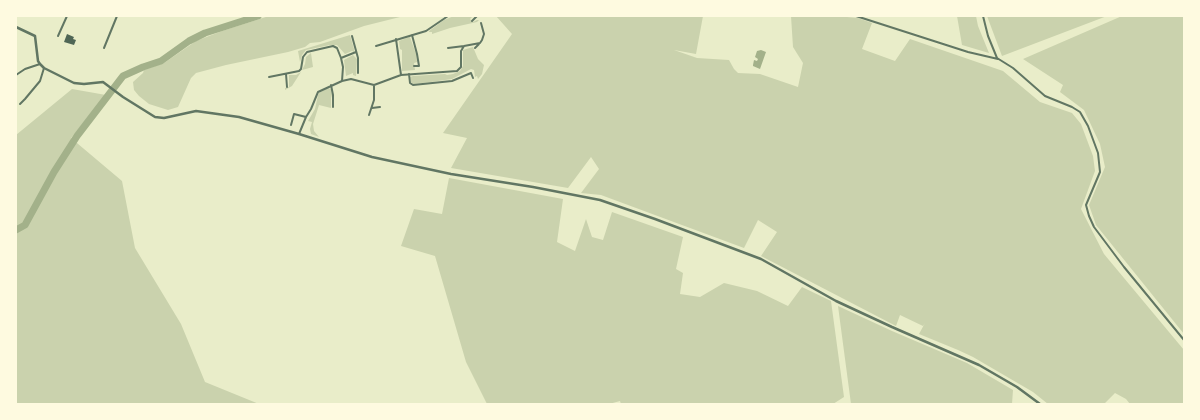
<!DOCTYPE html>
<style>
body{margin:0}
#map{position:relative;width:1200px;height:420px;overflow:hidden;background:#e9edc9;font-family:"PT Sans",sans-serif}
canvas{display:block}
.frame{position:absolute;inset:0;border:17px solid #fefae0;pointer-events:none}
</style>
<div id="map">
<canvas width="1200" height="420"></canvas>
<div class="frame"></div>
</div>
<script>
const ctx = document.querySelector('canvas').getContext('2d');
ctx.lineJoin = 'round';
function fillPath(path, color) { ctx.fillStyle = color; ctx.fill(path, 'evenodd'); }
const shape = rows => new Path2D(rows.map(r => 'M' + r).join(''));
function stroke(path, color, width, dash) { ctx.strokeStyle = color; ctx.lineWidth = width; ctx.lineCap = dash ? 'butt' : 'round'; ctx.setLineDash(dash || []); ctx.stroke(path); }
fillPath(shape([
 [269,16,404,16,364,26,320,42,310,43,305,47,288,52,226,65,196,73,191,78,178,107,168,110,149,104,139,96,134,90,133,82,143,73,144,70,164,63,196,41,222,31],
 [454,16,473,16,470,19,473,22,477,20,479,20,477,22,450,28,432,34,432,32,429,32,429,31,444,20],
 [496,16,703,16,696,54,674,50,697,58,729,60,734,69,738,73,760,74,798,87,803,63,793,47,791,16,847,17,858,18,872,23,862,49,895,61,910,39,1003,71,1040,102,1072,113,1081,124,1093,156,1095,171,1081,209,1104,254,1184,350,1184,404,1130,404,1126,399,1115,393,1104,404,1048,404,1033,392,973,357,958,350,919,334,925,323,923,326,900,315,896,326,761,256,777,232,758,220,744,248,601,195,581,193,599,169,591,157,568,188,451,168,467,138,443,133,512,34],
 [957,16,976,16,978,26,989,53,962,45],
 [987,16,1107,16,1002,56],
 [1122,16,1184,16,1184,334,1096,225,1089,205,1105,167,1100,144,1084,110,1060,92,1063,85,1023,59],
 [350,35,354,49,354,52,352,51,345,54,337,45,330,45,306,50,302,55,300,62,298,51],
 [409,37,410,37,416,54,417,62,414,63,415,70,402,71,402,50,400,49,399,41],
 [473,47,478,59,484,65,482,74,478,79,477,76,475,77,474,70,471,69,452,79,431,82,413,84,411,82,410,77,413,76,445,74,447,75,453,74,460,71,463,66,463,50],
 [311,53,313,67,302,70,305,64,306,57],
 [353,55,357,59,356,76,353,75,353,73,346,76,344,60],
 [301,72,292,86,285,90,285,88,289,87,289,75,296,75],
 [328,88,331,89,332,95,331,98,331,108,319,105,313,124,314,131,319,137,311,134,310,129,312,122,308,121,315,109,318,95,320,92],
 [72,89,106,95,71,138,122,181,135,248,181,324,205,382,259,404,16,404,16,135],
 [449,178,563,199,557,242,575,251,586,219,592,237,603,240,612,212,683,237,676,269,683,273,680,294,700,297,724,283,757,291,788,306,802,287,831,301,844,397,833,404,621,404,620,401,609,404,487,404,466,362,435,256,401,246,414,209,442,214],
 [838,306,892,331,967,363,1013,390,1012,404,851,404]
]), '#cad2ad');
fillPath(shape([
 [761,50,766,52,760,69,753,66,753,65,754,60,757,61,758,59,755,57,757,51]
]), '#a3b18a');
stroke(shape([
 [16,230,25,225,54,172,77,136,123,76,143,67,161,61,189,41,205,33,258,16]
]), '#a3b18a', 7);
fillPath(shape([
 [67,34,74,37,73,39,76,40,74,45,64,42]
]), '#4f6655');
stroke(shape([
 [856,16,968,52,998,59],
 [983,16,988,36,997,58,1013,68,1045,96,1072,107,1080,112,1088,126,1098,153,1100,172,1086,205,1089,216,1094,227,1124,267,1184,340],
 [472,21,477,16],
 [412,35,417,54,419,66,414,66],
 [58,36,67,16],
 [352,36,358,58,358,73],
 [396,39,401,75],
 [376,46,426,31,448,16],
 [104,48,117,16],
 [448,48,464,46],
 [475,48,479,44],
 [341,58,356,52],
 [286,74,287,87],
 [409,74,410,83,413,85,452,81,471,73,473,78],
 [16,75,25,69,40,64],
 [269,77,299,71,301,69,303,57,307,52,333,46,337,48,341,58,343,67,342,81,351,79,374,85,401,75,457,71,461,67,461,51,464,46,480,43,482,40,484,34,481,23],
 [331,85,333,95,333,107],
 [20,104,25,99,40,81,44,68],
 [372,108,380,107],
 [369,115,374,100,374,85],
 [291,125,294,114,306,117],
 [299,134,306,117,311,109,318,92,342,81]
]), '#617663', 2);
stroke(shape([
 [16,27,35,36,38,61,40,64,44,68,74,83,84,84,103,82,123,97,155,117,164,118,196,111,239,117,299,134,372,157,451,174,533,187,600,200,655,219,761,259,836,301,892,327,979,365,1017,387,1040,404]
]), '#617663', 2.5);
</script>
